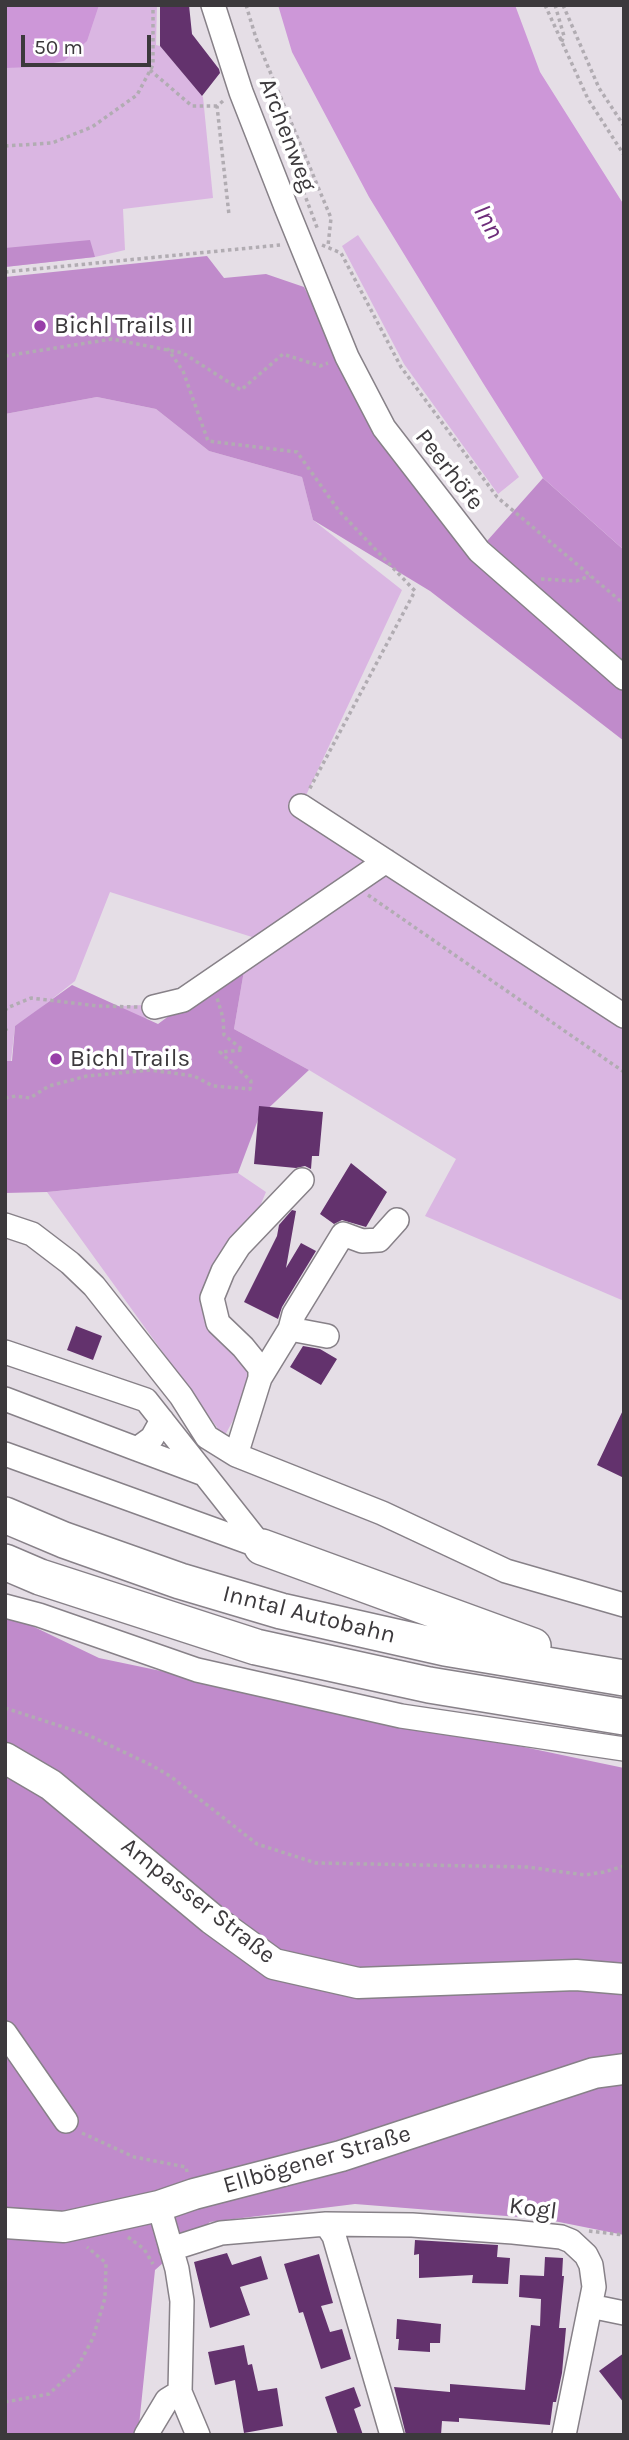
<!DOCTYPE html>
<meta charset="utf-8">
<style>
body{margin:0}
#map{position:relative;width:629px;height:2440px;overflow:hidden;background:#e5dee6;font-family:Karla,sans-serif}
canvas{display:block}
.frame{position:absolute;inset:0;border:7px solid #3c393c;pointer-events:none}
.scale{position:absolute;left:21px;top:35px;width:130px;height:32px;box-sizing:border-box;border:4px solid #3c393c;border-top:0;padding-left:9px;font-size:21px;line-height:24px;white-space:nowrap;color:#3c393c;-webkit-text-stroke:5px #fff;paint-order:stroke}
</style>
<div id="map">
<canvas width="629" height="2440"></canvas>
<div class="frame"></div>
<div class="scale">50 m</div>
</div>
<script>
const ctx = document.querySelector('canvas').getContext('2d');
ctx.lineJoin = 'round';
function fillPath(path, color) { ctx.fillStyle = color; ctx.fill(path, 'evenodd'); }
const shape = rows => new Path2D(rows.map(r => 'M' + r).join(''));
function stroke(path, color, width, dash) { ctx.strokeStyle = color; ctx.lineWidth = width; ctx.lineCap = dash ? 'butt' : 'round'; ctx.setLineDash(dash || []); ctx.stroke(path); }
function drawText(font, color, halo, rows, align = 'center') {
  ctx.font = font + ' Karla,sans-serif'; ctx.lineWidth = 7; ctx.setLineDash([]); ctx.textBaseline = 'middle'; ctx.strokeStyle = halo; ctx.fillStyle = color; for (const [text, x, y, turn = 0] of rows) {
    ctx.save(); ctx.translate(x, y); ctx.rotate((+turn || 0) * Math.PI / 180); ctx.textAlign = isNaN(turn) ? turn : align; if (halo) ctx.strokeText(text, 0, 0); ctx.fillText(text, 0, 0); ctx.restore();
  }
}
fillPath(shape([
 [5,5,157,5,156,45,160,46,203,97,213,198,123,209,125,250,95,257,5,267],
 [358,235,519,477,498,494,404,364,342,246],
 [97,397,156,409,209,451,302,477,313,520,402,590,301,806,399,885,624,1029,624,1301,425,1216,456,1159,309,1070,234,1029,246,959,252,937,110,892,75,981,38,1010,164,1004,106,1052,45,1093,5,1106,5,1066,15,1066,27,1019,15,1026,11,1061,5,1061,5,414],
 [238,1173,266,1192,218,1305,268,1356,224,1437,47,1192]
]), '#dab6e2');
fillPath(shape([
 [90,240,95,257,5,267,5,248],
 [207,256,224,278,266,274,304,287,377,432,624,688,624,741,430,591,313,520,302,477,209,451,156,409,97,397,5,414,5,277],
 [543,478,624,550,624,665,487,541],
 [246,959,234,1029,309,1070,259,1117,238,1173,47,1192,5,1193,5,1061,12,1061,15,1026,72,985,158,1024],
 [5,1613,99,1658,624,1768,624,2235,544,2219,355,2204,210,2222,155,2270,138,2435,5,2435]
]), '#c08bcb');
fillPath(shape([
 [5,5,99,5,87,41,64,61,32,67,5,68],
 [278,5,515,5,540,72,624,205,624,550,543,478,483,383,369,197,292,52]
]), '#cd97d8');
fillPath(shape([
 [160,5,189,5,192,34,219,69,220,73,202,96,160,46],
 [259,1106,323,1112,319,1156,312,1156,311,1169,305,1166,296,1168,254,1164],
 [351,1163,387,1192,366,1227,342,1220,334,1224,320,1214],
 [292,1210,296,1211,286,1268,301,1243,316,1251,282,1307,278,1319,244,1302,277,1236,279,1225],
 [76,1326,102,1336,93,1360,67,1350],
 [303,1346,320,1349,337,1359,321,1385,290,1367],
 [624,1408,624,1478,597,1465],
 [415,2240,498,2245,497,2257,510,2258,508,2284,472,2283,473,2275,419,2278,419,2254,414,2255],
 [227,2253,232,2265,261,2256,268,2279,240,2287,250,2315,210,2328,194,2262],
 [319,2254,333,2303,321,2306,330,2332,342,2329,351,2359,321,2369,303,2312,299,2313,284,2264],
 [545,2257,563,2258,562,2276,564,2276,559,2328,566,2328,562,2373,556,2402,553,2402,550,2425,459,2418,459,2422,442,2421,441,2435,406,2435,394,2387,450,2392,450,2384,525,2390,531,2325,540,2326,541,2299,519,2297,520,2275,544,2276],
 [397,2319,441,2324,440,2343,430,2343,430,2352,398,2350,399,2339,396,2339],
 [244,2345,248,2365,252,2364,258,2391,277,2388,283,2426,244,2433,235,2380,215,2385,208,2352],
 [624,2353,624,2403,599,2371],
 [354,2387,361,2406,354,2409,363,2435,338,2435,325,2397]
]), '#63326d');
const minor = shape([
 [213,5,241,92,286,207,347,357,384,428,479,551,624,678],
 [301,806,624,1016],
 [154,1007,183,1000,386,861],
 [5,1225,32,1234,70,1263,94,1286,181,1396,207,1437,236,1455,382,1513,506,1571,624,1605],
 [290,1329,327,1336],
 [5,1352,146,1400,262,1547],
 [260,1378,290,1329,294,1314,343,1234,362,1241,379,1240,397,1220],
 [5,1399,137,1449,152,1438,162,1420],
 [137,1449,204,1474],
 [5,1454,262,1547],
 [236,1455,260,1378,260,1368,243,1347,218,1323,212,1298,223,1271,239,1246,302,1180],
 [5,1606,39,1615,197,1670,401,1716,624,1749],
 [5,2033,66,2121],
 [159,2206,177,2269,182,2301,180,2392,198,2435],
 [326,2224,334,2236,392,2435],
 [171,2249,221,2233,326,2224,412,2225,513,2232,561,2237,571,2241,586,2255,591,2265,594,2287,564,2435],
 [590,2306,624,2313],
 [146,2435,167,2400,180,2392]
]);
const major = shape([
 [5,1758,51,1785,212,1919,274,1964,358,1983,576,1975,624,1979],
 [5,2223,64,2227,159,2206,194,2194,341,2156,594,2073,624,2069]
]);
const highway = shape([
 [5,1515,64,1540,180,1581,281,1611,445,1648,624,1678],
 [262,1547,533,1646],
 [5,1562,40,1577,256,1647,429,1685,624,1717]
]);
stroke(minor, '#878188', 26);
stroke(major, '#878188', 33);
stroke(highway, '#878188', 38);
stroke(shape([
 [246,5,256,38,331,218,328,246],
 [545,5,588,99,624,155],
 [555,5,564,36,561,43],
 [563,5,599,88,624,126],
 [150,70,192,106,217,106],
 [260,84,273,79],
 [223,101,217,106,229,215],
 [5,146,52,143,92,127,137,95,153,65,153,5],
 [301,185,318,230],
 [322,245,341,253,401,367,497,497,624,604],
 [5,272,280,245],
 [167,348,183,371,208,441,297,452,339,511,415,591,309,790],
 [5,356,112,339,183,353,241,390,283,354,320,366,328,363],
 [541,579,576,581,590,576],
 [368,895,624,1072],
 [5,1011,7,1008,31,998,98,1006,138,1007],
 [5,1028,7,1031],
 [5,1098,16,1096,30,1098,49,1086,87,1076,150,1070,194,1076,213,1086,250,1089,251,1081,220,1052,243,1050,224,1035,223,1018,217,998],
 [5,1708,88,1735,151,1765,170,1776,257,1844,316,1863,527,1867,585,1875,604,1872,624,1866],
 [82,2133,134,2157,186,2167,187,2172],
 [589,2231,624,2235],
 [128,2237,144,2249,153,2264],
 [5,2402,49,2394,77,2368,93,2338,105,2298,106,2263,87,2247]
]), '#b1acb2', 3.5, [3.5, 3.5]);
stroke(minor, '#fff', 23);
stroke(major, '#fff', 30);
stroke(highway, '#fff', 35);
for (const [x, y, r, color] of [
 [40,326,7,"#983ea9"],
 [56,1059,7,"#983ea9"]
]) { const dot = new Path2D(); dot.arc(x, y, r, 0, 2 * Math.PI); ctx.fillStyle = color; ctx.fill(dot); stroke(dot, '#fff', 2.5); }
drawText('24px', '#3c393c', '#fff', [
 ["Archenweg",287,135,69],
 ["Peerhöfe",449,470,52],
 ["Inntal Autobahn",309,1615,14],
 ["Ampasser Straße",198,1901,38],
 ["Ellbögener Straße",317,2160,-16],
 ["Kogl",533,2209,7]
]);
drawText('24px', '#3c393c', '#fff', [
 ["Bichl Trails II",54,326],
 ["Bichl Trails",70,1059]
], 'left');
drawText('italic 26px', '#6d2c7a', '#fff', [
 ["Inn",488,222,62]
]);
</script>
